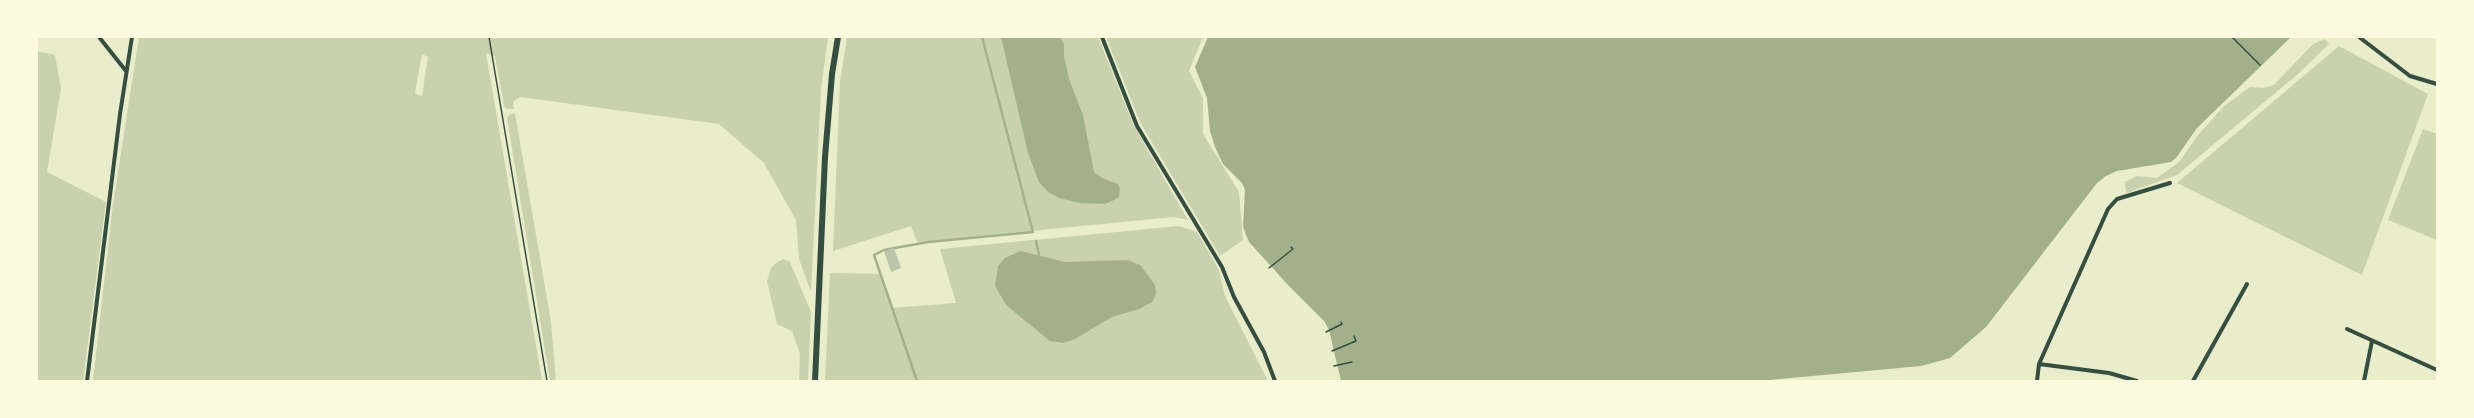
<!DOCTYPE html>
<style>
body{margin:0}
#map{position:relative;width:2474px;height:418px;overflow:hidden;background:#e9edc9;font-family:"Roboto Condensed",sans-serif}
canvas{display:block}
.frame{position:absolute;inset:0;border:38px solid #fefae0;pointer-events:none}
</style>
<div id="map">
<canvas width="2474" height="418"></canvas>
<div class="frame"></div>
</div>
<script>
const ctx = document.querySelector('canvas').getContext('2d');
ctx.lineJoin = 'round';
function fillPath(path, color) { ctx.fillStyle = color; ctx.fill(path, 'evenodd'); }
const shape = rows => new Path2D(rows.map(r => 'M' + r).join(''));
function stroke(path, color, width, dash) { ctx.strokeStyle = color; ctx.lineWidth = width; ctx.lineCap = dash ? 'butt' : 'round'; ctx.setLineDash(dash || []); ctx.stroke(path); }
fillPath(shape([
 [139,37,828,37,821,90,811,292,799,259,796,220,764,163,719,124,520,97,513,102,514,109,507,109,504,106,495,56,486,53,542,381,93,381,113,204],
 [422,54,428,57,422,96,415,93],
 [847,37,1098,37,1134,126,1188,220,1174,217,917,242,911,226,833,251,840,82],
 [1106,37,1203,37,1189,71,1203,98,1203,134,1239,192,1243,240,1220,256,1141,124],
 [2325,39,2329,44,2298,74,2177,175,2126,193,2125,182,2137,176,2157,178,2180,161,2198,135,2224,106,2250,87,2264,88,2274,85,2313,44],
 [2339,46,2428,94,2362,275,2177,183],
 [37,51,55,55,61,88,47,172,106,202,83,381,37,381],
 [515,113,551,322,556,381,550,381,507,118,509,115],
 [2423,129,2437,134,2437,240,2388,220],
 [1179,226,1197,232,1219,270,1225,296,1268,381,825,381,830,273,881,274,891,308,956,303,940,249],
 [784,259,790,262,811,312,808,381,799,381,800,354,792,331,777,324,767,281,771,268,777,262]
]), '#cad2ad');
fillPath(shape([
 [1001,37,1060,37,1064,44,1064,56,1069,79,1083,115,1094,172,1102,178,1118,184,1120,189,1119,197,1114,200,1105,204,1080,203,1059,198,1048,192,1039,182,1028,153],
 [1208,37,2291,37,2197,128,2176,158,2171,162,2117,171,2106,176,2097,183,1986,327,1950,358,1921,366,1758,381,1341,381,1329,330,1324,321,1289,286,1249,242,1246,235,1243,226,1245,190,1242,183,1223,164,1215,147,1210,131,1207,98,1195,67],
 [1021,251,1065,262,1128,260,1140,265,1155,285,1156,294,1152,302,1139,309,1112,317,1075,339,1063,343,1050,341,1006,305,995,286,998,266,1005,258]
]), '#a3b18a');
stroke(shape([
 [1036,241,1039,255],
 [917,381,874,255,884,250,928,242,1033,232,982,37]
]), '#a3b18a', 2.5);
fillPath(shape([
 [894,248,901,268,891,272,884,251]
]), '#bcc5a7');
stroke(shape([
 [489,37,547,381],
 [2232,37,2260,65],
 [1269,268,1293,249,1291,247],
 [1326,332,1342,324,1341,322],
 [1332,351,1356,341,1354,336],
 [1334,366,1352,362]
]), '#344e41', 1.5);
stroke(shape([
 [99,37,126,71],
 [1102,37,1137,126,1222,267,1234,297,1264,352,1275,381],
 [2359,37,2410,76,2437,84],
 [2347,329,2437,370],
 [2039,364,2109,373,2137,381],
 [87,381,120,114,132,37],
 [2037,381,2039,364,2108,209,2117,199,2170,183],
 [2193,381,2247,284],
 [2364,381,2372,341]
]), '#344e41', 4);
stroke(shape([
 [815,381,825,157,832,74,838,37]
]), '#344e41', 6);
</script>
